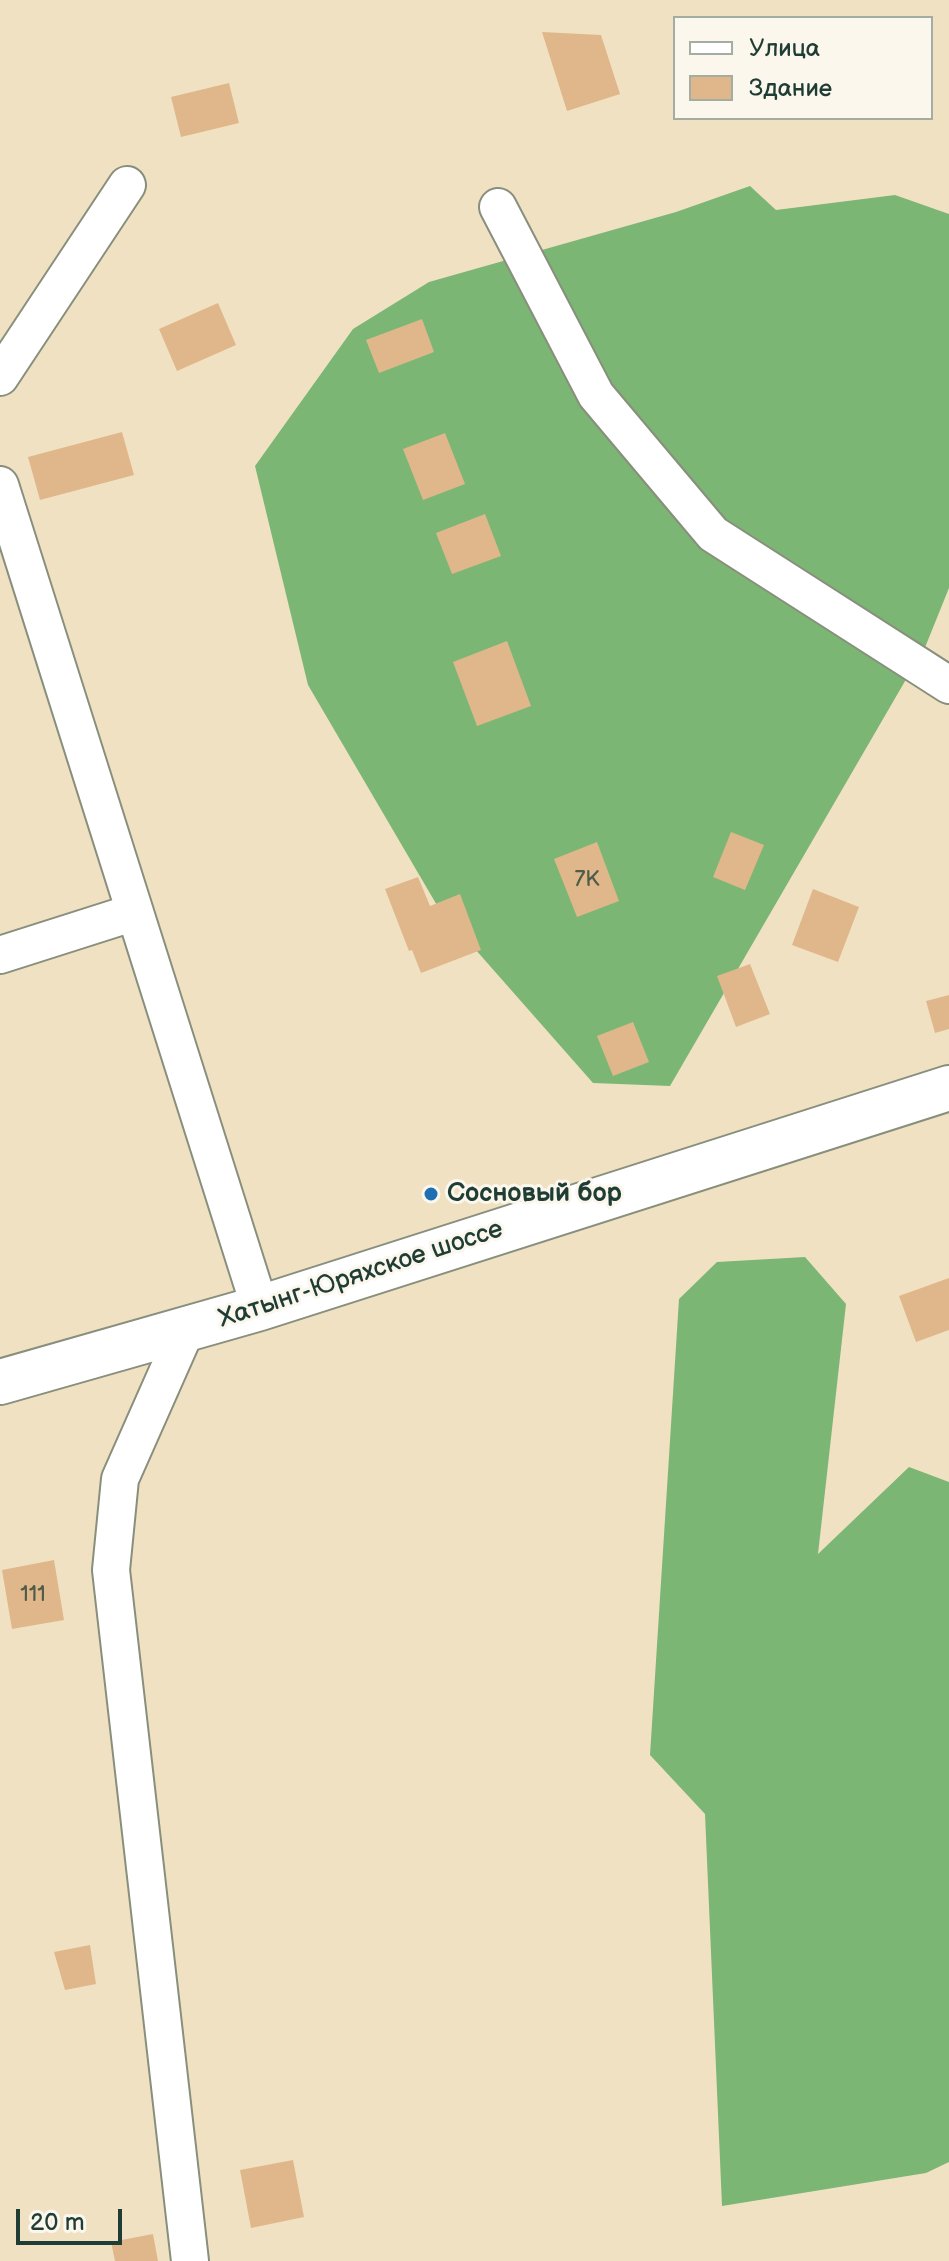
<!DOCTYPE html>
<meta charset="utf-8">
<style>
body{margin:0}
#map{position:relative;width:949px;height:2261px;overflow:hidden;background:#f1e1c3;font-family:"Balsamiq Sans",sans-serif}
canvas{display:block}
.legend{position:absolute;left:673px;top:16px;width:260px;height:104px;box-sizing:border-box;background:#fbf7ec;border:2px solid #a3ada2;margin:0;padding:10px 14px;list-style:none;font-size:24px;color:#1f3d34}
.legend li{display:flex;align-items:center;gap:16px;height:40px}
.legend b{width:40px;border:2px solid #a3ada2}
.scale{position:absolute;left:16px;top:2209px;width:106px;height:36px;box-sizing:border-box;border:4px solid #1f3d34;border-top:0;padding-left:10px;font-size:24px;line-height:28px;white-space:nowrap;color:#1f3d34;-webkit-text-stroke:6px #fbf7ec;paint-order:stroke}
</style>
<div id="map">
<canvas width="949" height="2261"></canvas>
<ul class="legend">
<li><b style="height:10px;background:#fff"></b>Улица</li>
<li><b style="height:22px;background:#e0b78b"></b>Здание</li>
</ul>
<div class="scale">20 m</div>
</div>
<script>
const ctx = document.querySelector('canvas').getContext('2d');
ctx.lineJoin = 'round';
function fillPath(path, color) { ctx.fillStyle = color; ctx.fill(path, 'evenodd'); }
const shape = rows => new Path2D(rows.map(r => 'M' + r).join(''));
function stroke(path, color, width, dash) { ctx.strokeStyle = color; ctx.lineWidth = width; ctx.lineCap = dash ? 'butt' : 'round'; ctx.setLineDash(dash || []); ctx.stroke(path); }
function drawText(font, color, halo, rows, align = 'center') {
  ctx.font = font + ' "Balsamiq Sans",sans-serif'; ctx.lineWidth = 6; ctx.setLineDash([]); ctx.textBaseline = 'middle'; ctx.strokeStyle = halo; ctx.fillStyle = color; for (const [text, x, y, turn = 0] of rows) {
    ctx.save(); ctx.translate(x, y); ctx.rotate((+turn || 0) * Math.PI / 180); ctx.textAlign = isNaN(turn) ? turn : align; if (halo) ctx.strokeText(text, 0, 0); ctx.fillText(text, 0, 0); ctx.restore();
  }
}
fillPath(shape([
 [750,186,776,210,895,195,949,214,949,588,926,645,670,1086,593,1083,438,907,308,685,255,466,353,329,429,282,676,212],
 [805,1257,846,1304,818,1554,909,1467,949,1482,949,2162,926,2173,722,2206,705,1814,650,1755,679,1299,717,1262]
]), '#7cb674');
fillPath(shape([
 [542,32,601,35,620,94,567,111],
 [229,83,239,123,181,137,171,97],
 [218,303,236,345,177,371,159,329],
 [422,319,434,352,379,373,366,340],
 [122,432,134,475,40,500,28,457],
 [445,433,465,484,423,500,403,449],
 [485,514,501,556,452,574,436,533],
 [507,641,531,706,477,726,453,662],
 [731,832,764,845,745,890,713,877],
 [597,842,619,901,577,917,554,859],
 [418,877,430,906,460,894,481,950,421,973,412,950,409,951,385,889],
 [813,889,859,907,838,962,792,945],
 [750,964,770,1014,736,1027,717,976],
 [949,995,949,1029,935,1033,926,1001],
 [633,1022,649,1062,613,1076,597,1036],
 [949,1278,949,1330,916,1342,899,1296],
 [54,1560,64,1620,12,1629,2,1570],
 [90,1945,96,1984,65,1990,54,1952],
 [293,2160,304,2217,251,2228,240,2170],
 [153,2234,158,2261,115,2261,111,2242]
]), '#e0b78b');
const minor = shape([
 [498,207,596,395,713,534,949,685],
 [0,377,127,185],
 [0,485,260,1308],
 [0,955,135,912],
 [186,1330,120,1479,111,1570,190,2261]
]);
const secondary = shape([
 [0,1382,260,1308,949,1088]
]);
stroke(minor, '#888f7c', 40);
stroke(secondary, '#888f7c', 48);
stroke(minor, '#fff', 36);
stroke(secondary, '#fff', 44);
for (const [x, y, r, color] of [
 [431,1194,8,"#1f6fb2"]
]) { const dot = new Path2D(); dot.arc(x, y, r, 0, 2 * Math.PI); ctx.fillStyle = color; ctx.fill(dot); stroke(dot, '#fbf7ec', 3); }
drawText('22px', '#4f5c4a', null, [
 ["7К",587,880],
 ["111",33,1595]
]);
drawText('bold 26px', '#1f3d34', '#fbf7ec', [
 ["Сосновый бор",447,1194]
], 'left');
drawText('26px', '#1f3d34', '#fbf7ec', [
 ["Хатынг-Юряхское шоссе",361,1275,-18]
]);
</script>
